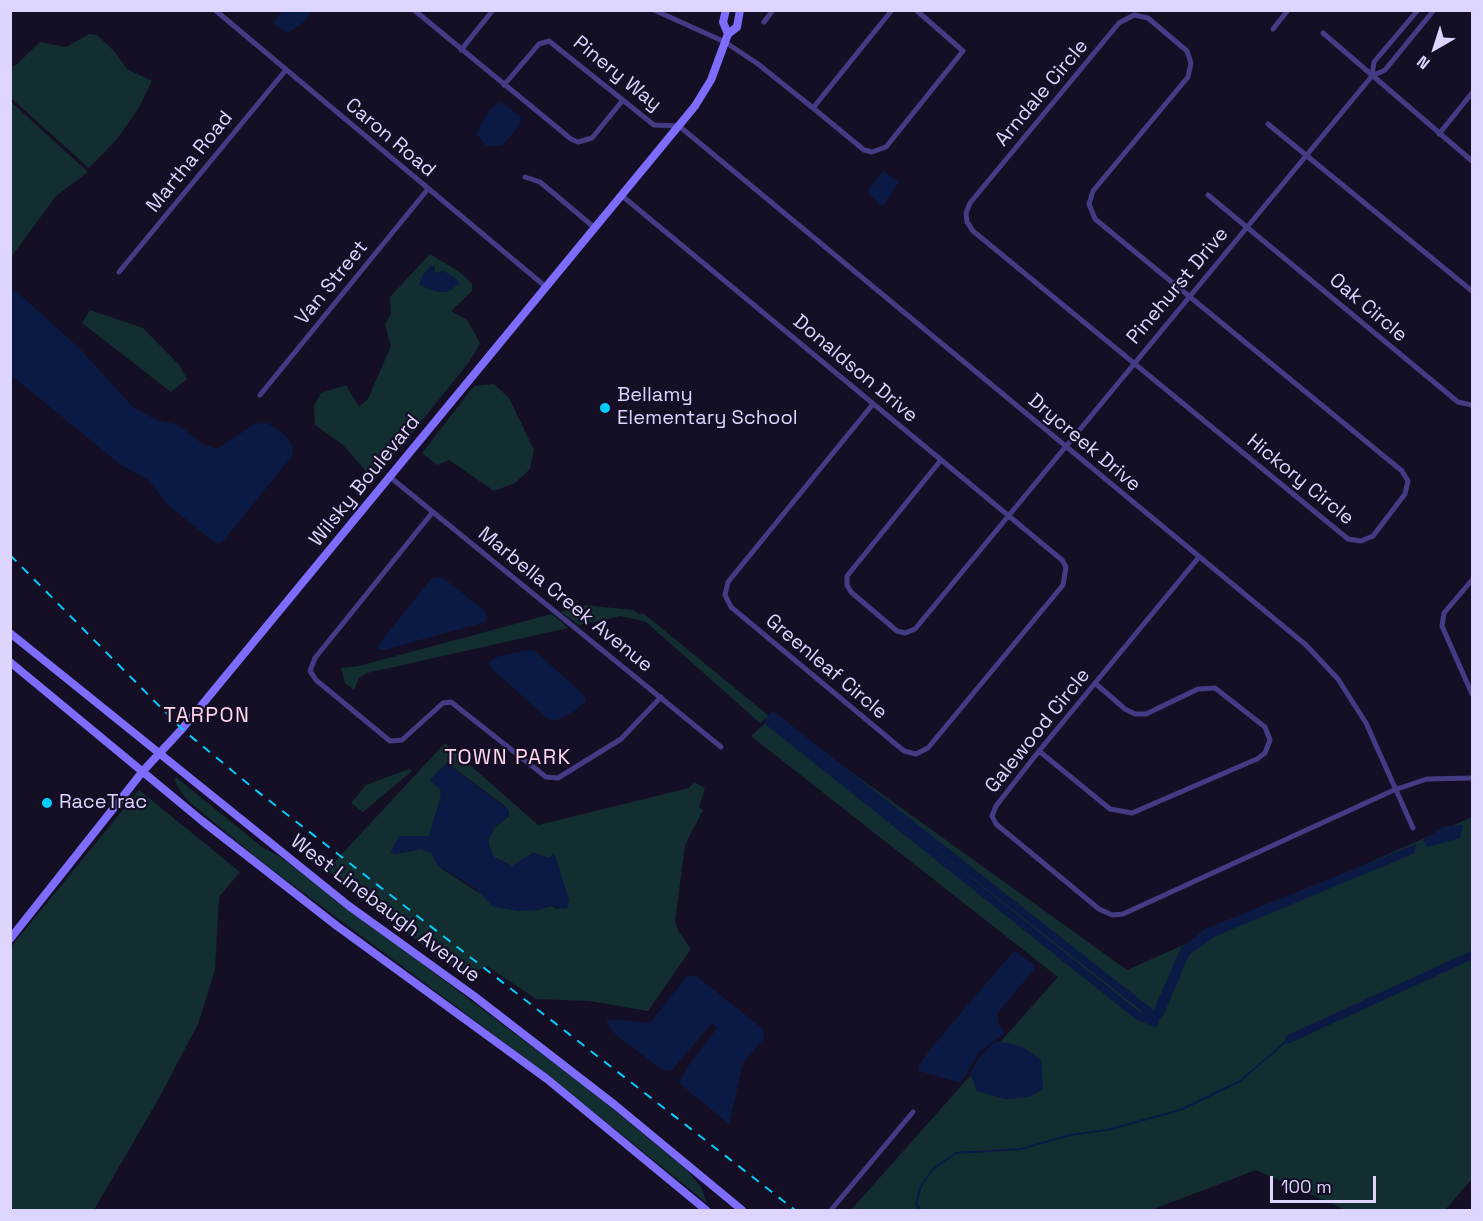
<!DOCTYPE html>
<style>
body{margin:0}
#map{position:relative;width:1483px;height:1221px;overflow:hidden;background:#150f26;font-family:"Space Grotesk",sans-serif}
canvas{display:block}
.frame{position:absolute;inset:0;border:12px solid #ded5ff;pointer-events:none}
.north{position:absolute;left:1405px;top:18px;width:60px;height:60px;-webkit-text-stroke:4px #150f26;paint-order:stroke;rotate:219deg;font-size:16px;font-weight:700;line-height:24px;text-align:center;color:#ded5ff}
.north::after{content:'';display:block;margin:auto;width:21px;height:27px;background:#ded5ff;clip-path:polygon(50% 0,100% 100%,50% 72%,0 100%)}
.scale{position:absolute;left:1270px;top:1176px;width:106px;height:27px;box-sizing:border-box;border:3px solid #ded5ff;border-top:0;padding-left:8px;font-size:18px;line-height:21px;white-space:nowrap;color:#ded5ff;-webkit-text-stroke:4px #150f26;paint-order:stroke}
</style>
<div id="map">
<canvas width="1483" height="1221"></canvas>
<div class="frame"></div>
<div class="north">N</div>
<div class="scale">100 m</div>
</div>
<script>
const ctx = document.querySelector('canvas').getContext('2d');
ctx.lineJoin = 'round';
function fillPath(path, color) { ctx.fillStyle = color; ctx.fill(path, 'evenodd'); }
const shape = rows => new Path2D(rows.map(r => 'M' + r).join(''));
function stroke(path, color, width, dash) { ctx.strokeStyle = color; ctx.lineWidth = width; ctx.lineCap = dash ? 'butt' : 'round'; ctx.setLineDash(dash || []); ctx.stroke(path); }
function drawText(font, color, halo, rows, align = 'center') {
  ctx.font = font + ' "Space Grotesk",sans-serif'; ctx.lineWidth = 4.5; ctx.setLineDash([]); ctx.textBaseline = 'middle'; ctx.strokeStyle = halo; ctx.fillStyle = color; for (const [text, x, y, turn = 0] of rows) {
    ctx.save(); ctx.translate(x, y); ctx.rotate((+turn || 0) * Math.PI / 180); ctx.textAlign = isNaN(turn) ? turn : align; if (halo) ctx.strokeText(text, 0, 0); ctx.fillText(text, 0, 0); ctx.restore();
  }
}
fillPath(shape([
 [89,34,97,35,114,51,127,69,152,81,138,109,117,139,89,168,11,98,10,67,16,65,40,42,66,47],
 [11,102,88,172,56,196,11,257],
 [430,254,461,273,472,284,472,291,451,311,467,320,480,343,470,361,374,480,342,444,315,425,314,406,321,393,346,385,359,407,368,399,391,346,385,324,391,314,390,297],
 [434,266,435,273,452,277,454,286,451,290,439,292,423,287],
 [90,310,143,328,180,366,187,379,171,392,82,323],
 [494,384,509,398,534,450,530,469,515,483,494,491,449,460,437,465,422,453,474,386],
 [584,605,633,610,639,614,643,613,769,716,760,723,646,622,621,616,579,625,561,612],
 [552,614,568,628,367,673,359,678,354,690,345,683,341,668,359,666],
 [773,716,1127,970,1472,817,1472,1179,1445,1210,1346,1210,1256,1170,1151,1210,851,1210,1058,977,751,736],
 [445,743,538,825,689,788,694,782,705,788,699,807,703,810,685,845,675,922,679,932,691,949,648,1011,589,1001,536,999,487,966,466,976,369,906,327,870],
 [447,763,505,806,509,816,495,827,489,838,489,846,494,857,512,866,533,853,549,858,555,856,567,896,558,909,550,906,539,910,514,910,499,906,442,869,431,853,421,849,395,854,391,852,399,836,429,836,441,796,440,789,430,780],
 [409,769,412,771,363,812,351,803,366,785],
 [177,778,262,847,279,856,587,1088,687,1170,701,1187,707,1203,544,1072,262,862,188,801,176,784,174,779],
 [139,790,240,872,219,897,215,970,198,1024,159,1098,94,1210,11,1210,11,947]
]), '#132e30');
fillPath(shape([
 [282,11,282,10,311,11,305,21,287,33,273,23],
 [501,102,521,117,519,126,502,146,487,146,476,134,490,109],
 [883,171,899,182,884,205,880,205,869,194,868,189],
 [432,265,435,273,444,271,457,279,459,284,448,292,439,292,419,285,423,274],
 [11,290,17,292,79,348,133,407,156,420,178,425,204,445,217,449,255,424,267,423,285,435,293,447,292,456,223,541,218,544,212,540,169,506,147,479,121,465,11,375],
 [438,577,446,580,486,612,487,618,485,622,384,650,378,649,379,644,431,579],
 [529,650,535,651,584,695,586,701,576,710,556,721,547,718,490,667,489,662,499,656],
 [446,763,509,810,509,816,495,827,489,838,489,846,494,857,512,866,533,853,549,858,553,854,555,856,569,900,567,909,550,906,539,910,520,911,493,907,476,889,437,865,431,853,421,849,395,854,391,852,399,836,429,836,441,796,440,789,430,781],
 [1463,825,1460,838,1427,847,1423,840,1445,826],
 [1416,844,1415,853,1216,936,1189,955,1164,1014,1155,1023,1152,1014,1181,948,1205,929],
 [1014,951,1034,964,1034,970,998,1012,998,1023,1005,1033,980,1051,961,1083,919,1071,919,1065,932,1047],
 [687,976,696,976,763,1029,764,1038,743,1063,729,1124,679,1083,687,1068,717,1028,714,1025,711,1024,672,1070,664,1071,616,1035,606,1021,613,1019,650,1023],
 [996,1041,1021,1046,1041,1060,1043,1089,1029,1097,1005,1099,977,1091,970,1073,982,1054]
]), '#0b1a44');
stroke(shape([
 [921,1210,916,1205,921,1186,933,1169,956,1153,1021,1149,1070,1135,1107,1130,1180,1110,1240,1081,1289,1039]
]), '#0b1a44', 2);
stroke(shape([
 [1152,1014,773,716,769,722,1137,1015,1155,1023],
 [1289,1039,1472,955]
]), '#0b1a44', 8);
stroke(shape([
 [215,10,546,287],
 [414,10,571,139,578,142,592,138,623,100],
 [654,10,725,42,758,64,813,108],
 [892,10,813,108,864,150,872,152,886,147,963,51,916,10],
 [1134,15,1148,18,1187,51,1191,63,1188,77,1093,191,1089,204,1095,219,1402,471,1408,481,1405,494,1373,536,1361,541,1348,539,973,231,967,222,966,213,970,203,1119,23,1134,15],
 [764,22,773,10],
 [1273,29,1288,10],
 [1323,33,1472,161],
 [461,50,493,10],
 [1372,76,1374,62,1418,10],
 [504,85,539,44,549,41,654,125,679,126,1306,645,1338,679,1366,723,1413,828],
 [1268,124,1472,291],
 [1439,134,1472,93],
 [525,177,540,182,595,228],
 [621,195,1062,560,1066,567,1063,585,928,748,916,754,904,751,731,607,725,595,728,582,873,404],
 [1208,195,1458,402,1472,405],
 [119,272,285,71],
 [260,395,428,189],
 [941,460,847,576,847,585,851,592,897,631,905,633,915,629,1372,76,1385,70,1434,10],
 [390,477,721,747],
 [432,513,315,658,310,671,316,680,390,741,402,740,443,703,451,702,546,777,558,778,621,739,661,697],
 [1199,557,1039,751,996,806,992,816,996,824,1099,909,1112,915,1123,914,1394,790,1427,779,1472,778],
 [1472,580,1444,613,1442,626,1472,694],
 [1039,751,1110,809,1132,813,1257,759,1265,753,1270,740,1265,727,1215,688,1198,689,1146,714,1135,714,1125,709,1095,683],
 [831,1210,913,1112]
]), '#453b85', 5);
stroke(shape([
 [726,10,723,22,728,34],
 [728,34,737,27,740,10],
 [10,633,349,906,474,996,615,1105,742,1210],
 [10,662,201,820,337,926,547,1079,706,1210],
 [10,939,143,771,182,729,695,106,711,80,728,34]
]), '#7e6dfd', 8);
stroke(shape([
 [10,555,182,729,253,788,795,1210]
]), '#04ccfc', 2, [9, 8]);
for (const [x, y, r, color] of [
 [605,408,6,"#04ccfc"],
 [47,803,6,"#04ccfc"]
]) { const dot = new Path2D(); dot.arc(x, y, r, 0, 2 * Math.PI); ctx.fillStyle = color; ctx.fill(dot); stroke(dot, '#150f26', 2); }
drawText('20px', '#ded5ff', '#150f26', [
 ["Pinery Way",617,74,39],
 ["Arndale Circle",1042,93,-50],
 ["Caron Road",390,138,40],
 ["Martha Road",190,162,-51],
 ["Van Street",332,283,-51],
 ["Pinehurst Drive",1178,286,-50],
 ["Oak Circle",1368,308,40],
 ["Donaldson Drive",855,369,40],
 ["Drycreek Drive",1084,443,40],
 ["Hickory Circle",1300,480,39],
 ["Wilsky Boulevard",365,481,-51],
 ["Marbella Creek Avenue",565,600,39],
 ["Greenleaf Circle",826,667,40],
 ["Galewood Circle",1038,731,-51],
 ["West Linebaugh Avenue",385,909,37]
]);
drawText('20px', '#ded5ff', '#150f26', [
 ["Bellamy",617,396],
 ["Elementary School",617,419],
 ["RaceTrac",59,803]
], 'left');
ctx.letterSpacing = '1.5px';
drawText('21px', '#ffd7ec', '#150f26', [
 ["TARPON",207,716],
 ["TOWN PARK",508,758]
]);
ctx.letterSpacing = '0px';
</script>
